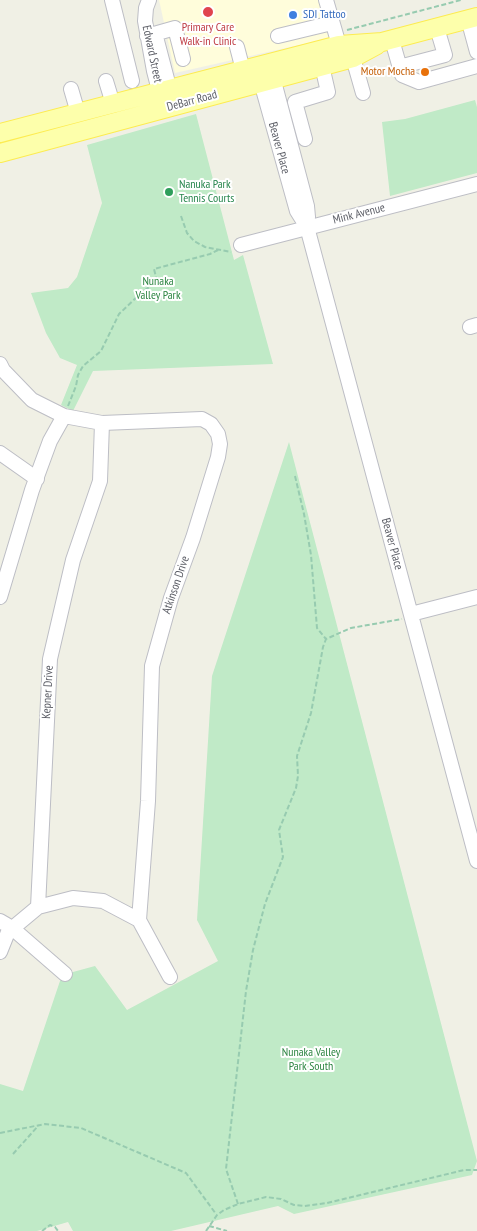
<!DOCTYPE html>
<style>
body{margin:0}
canvas{display:block;background:#f0f0e5}
</style>
<canvas width="477" height="1231"></canvas>
<script>
const ctx = document.querySelector('canvas').getContext('2d');
ctx.lineJoin = 'round';
function fillPath(path, color) { ctx.fillStyle = color; ctx.fill(path, 'evenodd'); }
const shape = rows => new Path2D(rows.map(r => 'M' + r).join(''));
function stroke(path, color, width, dash) { ctx.strokeStyle = color; ctx.lineWidth = width; ctx.lineCap = dash ? 'butt' : 'round'; ctx.setLineDash(dash || []); ctx.stroke(path); }
function drawText(font, color, halo, rows, align = 'center') {
  ctx.font = font + ' "PT Sans Narrow",sans-serif'; ctx.lineWidth = 4; ctx.setLineDash([]); ctx.textBaseline = 'middle'; ctx.strokeStyle = halo; ctx.fillStyle = color; for (const [text, x, y, turn = 0] of rows) {
    ctx.save(); ctx.translate(x, y); ctx.rotate((+turn || 0) * Math.PI / 180); ctx.textAlign = isNaN(turn) ? turn : align; if (halo) ctx.strokeText(text, 0, 0); ctx.fillText(text, 0, 0); ctx.restore();
  }
}
fillPath(shape([
 [159,0,319,0,330,38,175,73]
]), '#fffddb');
fillPath(shape([
 [475,100,477,107,477,173,390,196,382,122,405,119],
 [196,114,234,260,243,255,273,364,93,371,73,411,61,405,77,365,60,358,46,333,31,293,68,288,77,277,102,203,87,145],
 [289,442,477,1161,472,1175,294,1214,278,1206,171,1231,73,1231,68,1222,37,1231,0,1231,0,1084,23,1091,62,975,95,966,127,1010,218,961,197,920,212,676]
]), '#c0eac7');
const minor = shape([
 [112,0,132,81],
 [149,0,146,8,145,21,154,71,162,102],
 [326,0,339,45],
 [468,19,477,52],
 [147,36,175,28,183,59],
 [278,36,332,23],
 [156,37,172,98],
 [392,40,402,75,419,82,477,66],
 [237,47,243,70],
 [353,58,363,93],
 [399,67,445,55,437,28],
 [271,70,307,206,308,217,307,227],
 [259,75,297,211,307,227,477,861],
 [106,81,113,104],
 [71,89,78,113],
 [305,139,295,102,328,92,322,66],
 [241,245,477,184],
 [470,327,477,325],
 [0,364,3,370,32,400,64,416,102,423,202,419,211,424,218,434,220,444,218,457,193,538,171,598,152,666,148,801,139,920,170,977],
 [0,453,37,479],
 [0,597,32,490,50,441,64,416],
 [411,614,477,597],
 [38,907,50,659,73,560,100,481,102,423],
 [0,921,12,928,65,974],
 [0,952,8,932,38,907,73,898,103,901,139,920]
]);
const major = shape([
 [0,133,339,45,382,42,477,17],
 [0,153,353,58,377,45]
]);
stroke(minor, '#bdbec5', 16);
stroke(major, '#fdec51', 20);
stroke(shape([
 [347,30,461,0],
 [181,216,187,233,194,241,205,247,231,252],
 [68,406,76,386,78,375,83,366,101,351,119,314,140,294,157,281,154,269,210,254,218,250],
 [295,476,304,514,311,555,317,628,326,639],
 [0,1133,45,1124,81,1128,186,1173,216,1214],
 [13,1154,39,1125],
 [238,1204,226,1169,246,991,253,950,265,904,283,857,279,830,296,788,298,776,297,756,311,713,323,647,326,639,351,628,402,619],
 [209,1226,227,1231],
 [42,1231,50,1225,55,1227,58,1231],
 [206,1231,217,1215,224,1210,238,1204,266,1197,281,1199,294,1205,304,1206,327,1203,464,1170,477,1170]
]), '#97cbb0', 2, [5, 2.5]);
stroke(minor, '#fff', 14);
stroke(major, '#fdffab', 18);
for (const [x, y, r, color] of [
 [208,12,6,"#e0444e"],
 [293,15,5,"#3f7fe0"],
 [425,72,5,"#e8710a"],
 [169,192,5,"#2e9e5b"]
]) { const dot = new Path2D(); dot.arc(x, y, r, 0, 2 * Math.PI); ctx.fillStyle = color; ctx.fill(dot); stroke(dot, '#fff', 2); }
drawText('12px', '#366cbe', '#fff', [
 ["SDI Tattoo",303,15]
], 'left');
drawText('12px', '#be3a42', '#fff', [
 ["Primary Care",208,28],
 ["Walk-in Clinic",208,42]
]);
drawText('12px', '#5d5f67', '#fff', [
 ["Edward Street",152,54,78],
 ["DeBarr Road",192,101,-15],
 ["Beaver Place",279,148,75],
 ["Mink Avenue",359,214,-14],
 ["Beaver Place",392,544,75],
 ["Atkinson Drive",176,585,-71],
 ["Kepner Drive",48,692,-87]
]);
drawText('12px', '#c56008', '#fff', [
 ["Motor Mocha",415,72]
], 'right');
drawText('12px', '#27864d', '#fff', [
 ["Nanuka Park",179,185],
 ["Tennis Courts",179,199]
], 'left');
drawText('12px', '#2d8542', '#fff', [
 ["Nunaka",158,282],
 ["Valley Park",158,296],
 ["Nunaka Valley",311,1053],
 ["Park South",311,1067]
]);
</script>
